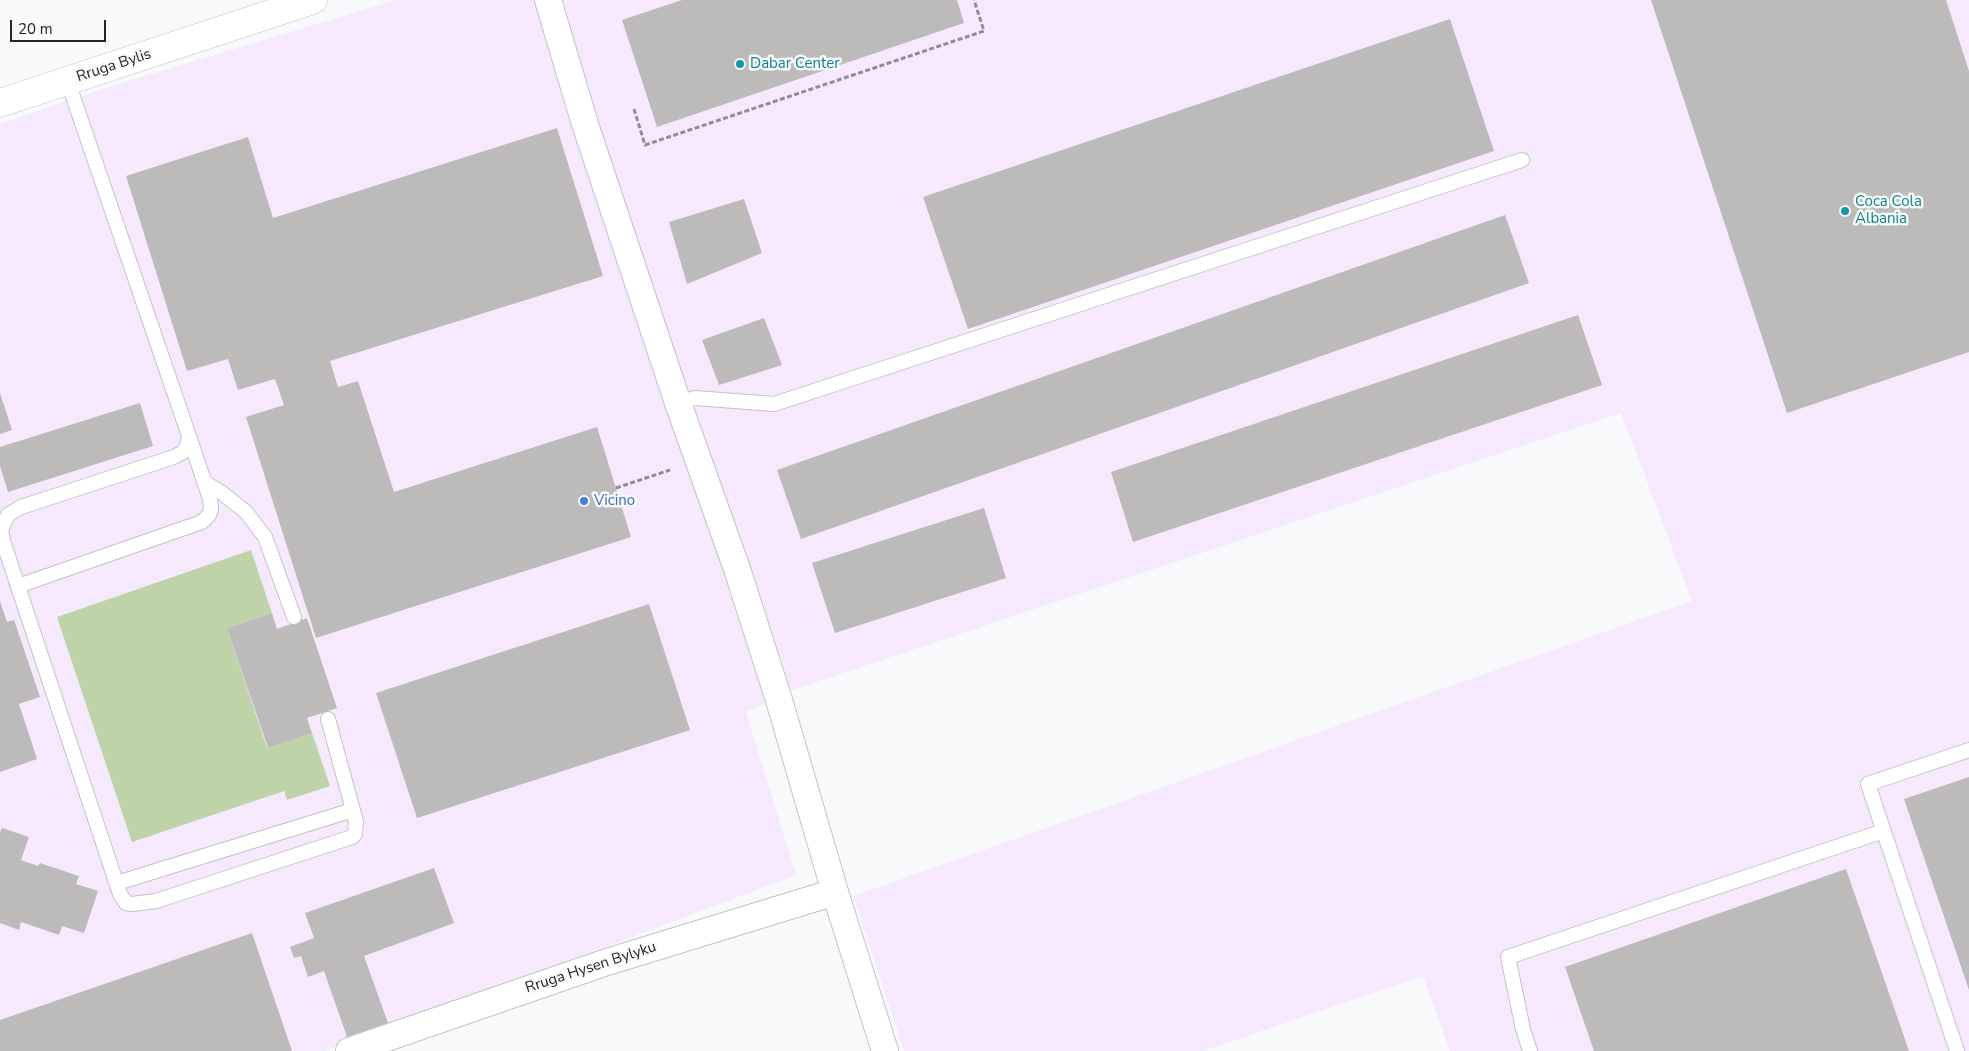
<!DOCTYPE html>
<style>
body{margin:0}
#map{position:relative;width:1969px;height:1051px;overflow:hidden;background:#f8f9fb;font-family:"Nunito Sans",sans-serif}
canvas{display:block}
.scale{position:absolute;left:10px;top:20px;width:96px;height:22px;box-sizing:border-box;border:2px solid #242425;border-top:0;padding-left:6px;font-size:15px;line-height:18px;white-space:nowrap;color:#242425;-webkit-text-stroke:4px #f8f9fb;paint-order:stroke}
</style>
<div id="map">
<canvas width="1969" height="1051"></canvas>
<div class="scale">20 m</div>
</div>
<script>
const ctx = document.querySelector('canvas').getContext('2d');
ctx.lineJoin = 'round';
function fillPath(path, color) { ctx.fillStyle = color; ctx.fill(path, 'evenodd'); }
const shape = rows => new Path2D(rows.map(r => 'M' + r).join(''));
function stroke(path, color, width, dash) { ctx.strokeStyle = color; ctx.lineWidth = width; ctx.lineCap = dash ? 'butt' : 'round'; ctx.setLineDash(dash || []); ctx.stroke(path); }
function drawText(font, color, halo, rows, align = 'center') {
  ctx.font = font + ' "Nunito Sans",sans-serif'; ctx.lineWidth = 5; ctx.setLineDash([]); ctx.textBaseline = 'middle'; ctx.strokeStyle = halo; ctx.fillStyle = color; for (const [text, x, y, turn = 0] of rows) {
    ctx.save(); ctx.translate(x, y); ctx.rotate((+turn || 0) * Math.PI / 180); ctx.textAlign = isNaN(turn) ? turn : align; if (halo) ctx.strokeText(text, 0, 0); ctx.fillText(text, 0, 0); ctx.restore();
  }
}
fillPath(shape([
 [396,0,1969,0,1969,1051,1450,1051,1423,976,1203,1051,904,1051,853,896,1692,601,1621,413,795,689,746,712,796,875,391,1028,325,1051,0,1051,0,124,99,90]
]), '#f7e9fd');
fillPath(shape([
 [251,550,272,613,227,628,267,748,312,733,330,786,287,800,284,791,132,842,57,617]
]), '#bed3a7');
fillPath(shape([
 [682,0,957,0,964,23,657,127,622,20],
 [1651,0,1946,0,1969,71,1969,352,1787,413],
 [1450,19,1494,151,968,329,923,197],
 [557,128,603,276,330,361,338,387,358,381,394,492,597,427,631,537,316,638,246,417,284,405,275,379,238,390,228,359,187,371,126,176,248,137,273,218],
 [744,199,762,253,687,284,669,222],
 [1505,215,1529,283,801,539,777,470],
 [1578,315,1602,385,1133,542,1111,472],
 [764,318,782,365,719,385,702,340],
 [0,393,12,430,0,434],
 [140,403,153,446,8,492,0,466,0,447],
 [984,508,1006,578,835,633,812,563],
 [0,601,7,622,14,620,40,697,19,704,37,759,0,772],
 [649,604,690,730,417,818,376,693],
 [272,613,277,629,307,618,337,708,307,718,312,733,268,748,227,628],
 [1969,777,1969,990,1904,799],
 [2,828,29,837,21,860,38,866,40,863,79,876,76,884,98,891,84,933,62,926,59,935,21,922,19,930,0,923,0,832],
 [434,868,454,923,364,956,388,1023,347,1037,324,971,308,977,301,956,294,958,290,947,314,938,305,913],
 [1846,869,1909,1051,1594,1051,1565,967],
 [252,933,292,1051,0,1051,0,1020]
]), '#bdbbba');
const lane = shape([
 [68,82,189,436,187,446,183,452,174,457,21,507,8,515,1,529,3,541,120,894,126,903,132,904,156,901,352,837,355,834,356,821,328,719],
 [678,403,695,398,774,404,1522,160],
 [204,482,222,493,246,512,265,537,294,617],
 [18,586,202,522,209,515,211,509,210,499,189,436],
 [117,883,353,810],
 [1530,1051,1523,1029,1508,957,1884,831],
 [1957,1051,1868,784,1969,750]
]);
const street = shape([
 [548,0,585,124,678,403,737,569,779,700,835,892,885,1051],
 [349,1051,607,962,835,892]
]);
const secondary = shape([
 [0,103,313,0]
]);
stroke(lane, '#c1c3c4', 16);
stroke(street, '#c1c3c4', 28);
stroke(secondary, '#c1c3c4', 29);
stroke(shape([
 [634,109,645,145,984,31,974,0],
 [616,488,670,470]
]), '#8d8e8f', 3, [5, 2.5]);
stroke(lane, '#fff', 14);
stroke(street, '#fff', 26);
stroke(secondary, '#fff', 28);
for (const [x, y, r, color] of [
 [740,64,5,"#0f9aa8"],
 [1845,211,5,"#0f9aa8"],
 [584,501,5,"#3f7fe0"]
]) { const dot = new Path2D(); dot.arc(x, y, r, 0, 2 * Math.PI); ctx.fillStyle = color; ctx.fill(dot); stroke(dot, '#f8f9fb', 2); }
drawText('15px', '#0d838f', '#f8f9fb', [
 ["Dabar Center",750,64],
 ["Coca Cola",1855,202],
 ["Albania",1855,219]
], 'left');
drawText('15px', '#242425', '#f8f9fb', [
 ["Rruga Bylis",114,66,-18],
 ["Rruga Hysen Bylyku",591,968,-18]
]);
drawText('15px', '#366cbe', '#f8f9fb', [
 ["Vicino",594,501]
], 'left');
</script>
